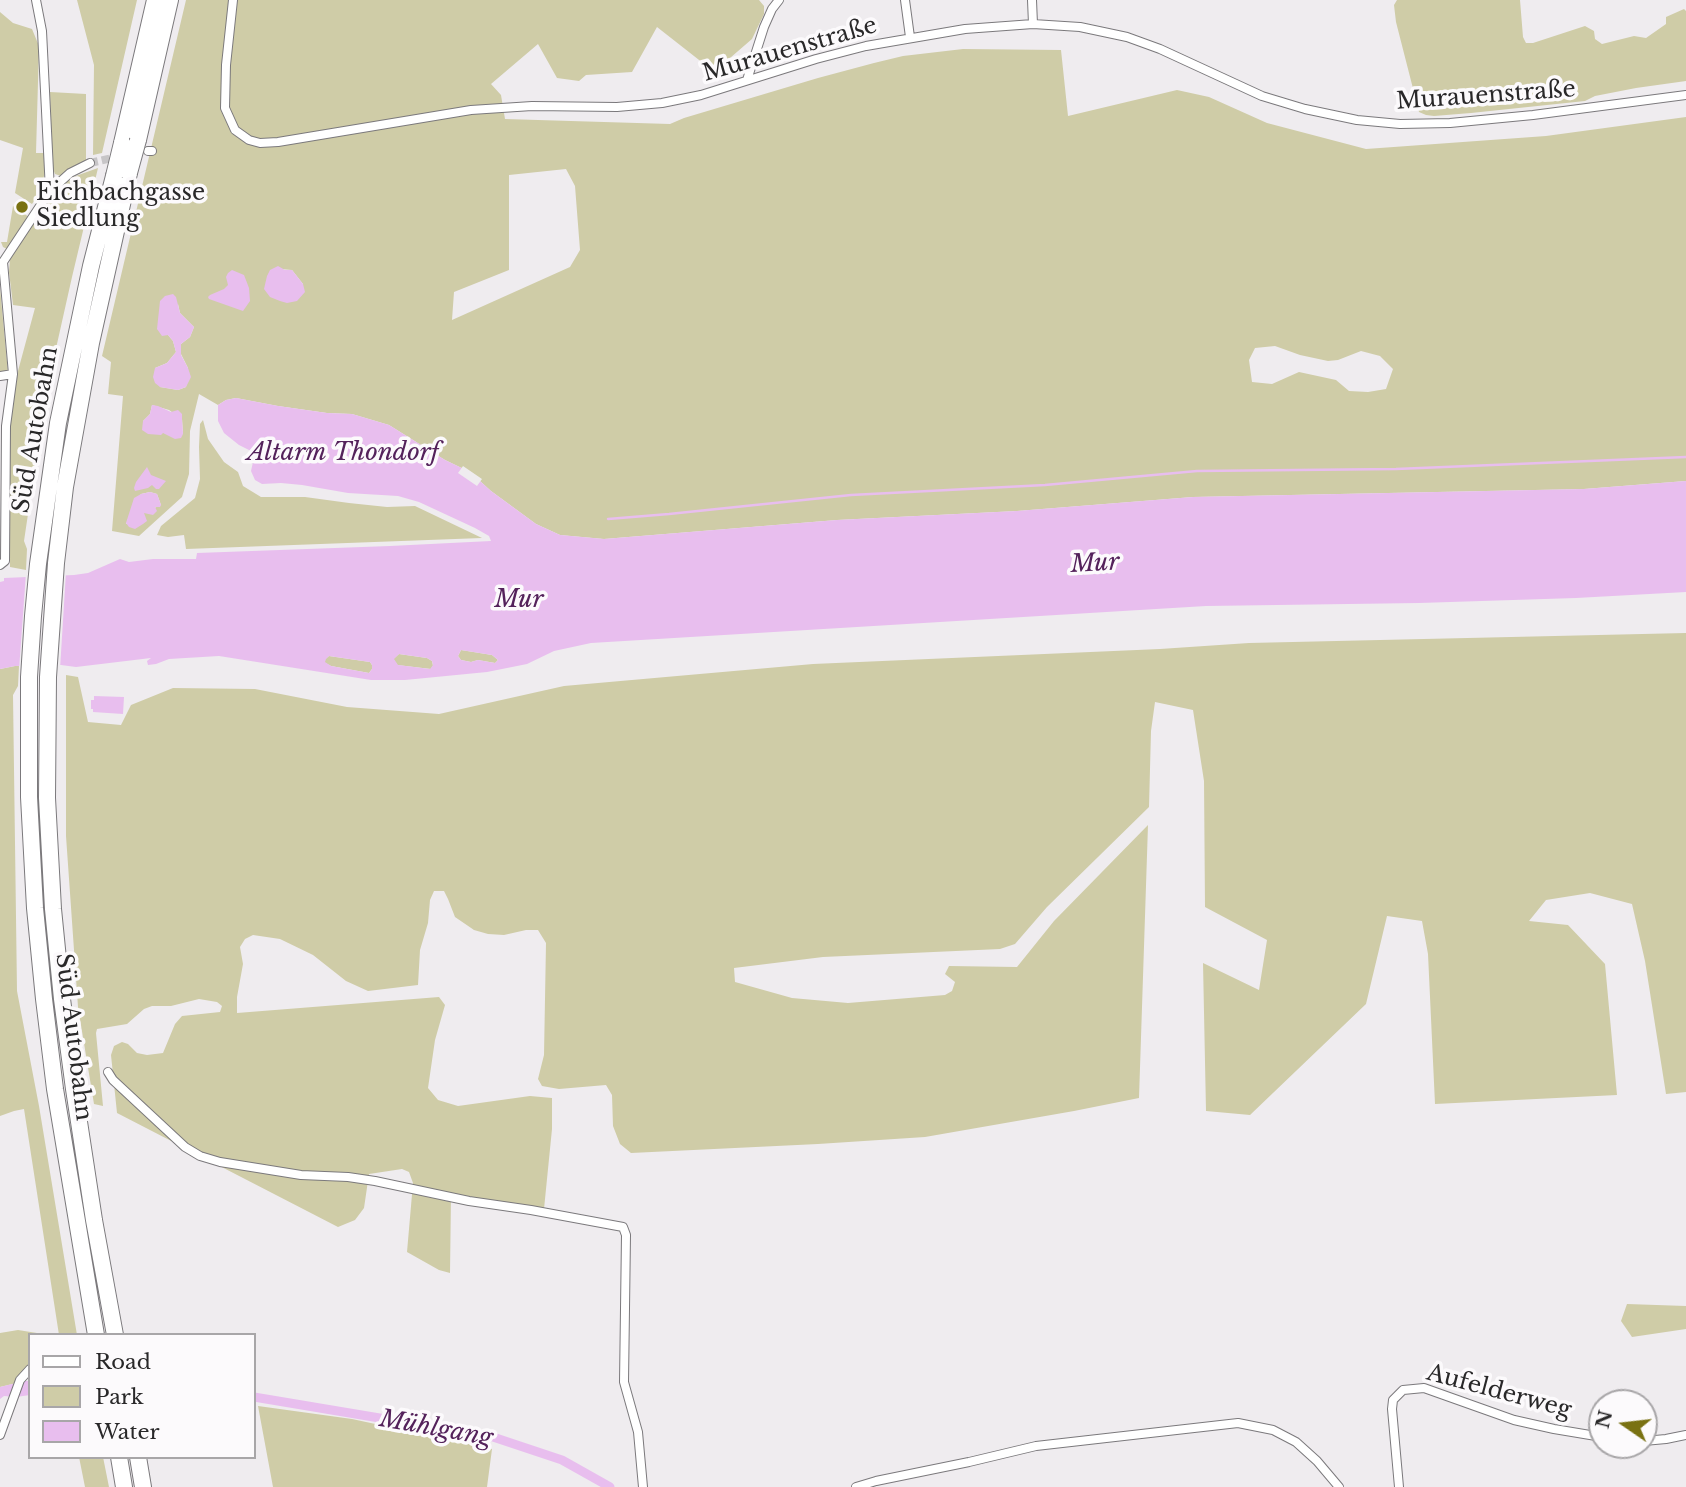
<!DOCTYPE html>
<meta charset="utf-8">
<style>
body{margin:0}
#map{position:relative;width:1686px;height:1487px;overflow:hidden;background:#efecef;font-family:"Libre Baskerville",serif}
canvas{display:block}
.legend{position:absolute;left:28px;top:1333px;width:228px;height:126px;box-sizing:border-box;background:#fcfafc;border:2px solid #a8a6a8;margin:0;padding:9px 12px;list-style:none;font-size:21px;color:#292829}
.legend li{display:flex;align-items:center;gap:14px;height:35px}
.legend b{width:35px;border:2px solid #a8a6a8}
.north{position:absolute;left:1588px;top:1389px;width:70px;height:70px;box-sizing:border-box;background:#fcfafc;border:2px solid #a8a6a8;border-radius:50%;rotate:284deg;font-size:19px;font-weight:700;line-height:28px;text-align:center;color:#292829}
.north::after{content:'';display:block;margin:auto;width:24px;height:32px;background:#797112;clip-path:polygon(50% 0,100% 100%,50% 72%,0 100%)}
</style>
<div id="map">
<canvas width="1686" height="1487"></canvas>
<ul class="legend">
<li><b style="height:9px;background:#fff"></b>Road</li>
<li><b style="height:19px;background:#cfcca7"></b>Park</li>
<li><b style="height:19px;background:#e8beee"></b>Water</li>
</ul>
<div class="north">N</div>
</div>
<script>
const ctx = document.querySelector('canvas').getContext('2d');
ctx.lineJoin = 'round';
function fillPath(path, color) { ctx.fillStyle = color; ctx.fill(path, 'evenodd'); }
const shape = rows => new Path2D(rows.map(r => 'M' + r).join(''));
function stroke(path, color, width, dash) { ctx.strokeStyle = color; ctx.lineWidth = width; ctx.lineCap = dash ? 'butt' : 'round'; ctx.setLineDash(dash || []); ctx.stroke(path); }
function drawText(font, color, halo, rows, align = 'center') {
  ctx.font = font + ' "Libre Baskerville",serif'; ctx.lineWidth = 7; ctx.setLineDash([]); ctx.textBaseline = 'middle'; ctx.strokeStyle = halo; ctx.fillStyle = color; for (const [text, x, y, turn = 0] of rows) {
    ctx.save(); ctx.translate(x, y); ctx.rotate((+turn || 0) * Math.PI / 180); ctx.textAlign = isNaN(turn) ? turn : align; if (halo) ctx.strokeText(text, 0, 0); ctx.fillText(text, 0, 0); ctx.restore();
  }
}
fillPath(shape([
 [77,0,137,0,102,153,93,155,94,65],
 [186,0,759,0,764,6,764,14,752,39,730,58,708,67,657,27,632,72,586,75,579,81,557,78,538,44,491,84,501,95,505,119,670,124,684,118,818,78,874,63,903,56,963,49,1061,50,1068,116,1177,90,1209,97,1267,123,1366,149,1546,136,1686,117,1686,481,1584,489,1193,497,1017,511,837,520,604,539,560,535,536,524,491,491,470,472,445,460,389,425,352,414,327,413,278,406,236,398,226,400,218,405,199,394,190,431,189,474,182,497,139,536,112,531,123,396,108,394,111,362,102,356],
 [566,169,575,186,580,250,570,267,452,320,454,292,509,270,509,175],
 [280,269,292,270,303,284,270,297],
 [178,304,180,313,194,327,190,337,181,344,181,354,188,368,186,387,178,390,160,387,155,368,167,363,176,352,173,341,168,335],
 [1275,346,1300,355,1328,361,1338,360,1361,351,1380,356,1393,369,1386,389,1368,392,1349,391,1336,380,1299,372,1272,384,1252,382,1249,360,1255,348],
 [152,405,169,410,182,419,183,434,165,433,143,421,150,414],
 [150,492,157,494,161,505,143,513,146,520,126,524,132,509,141,494],
 [1397,0,1520,0,1523,37,1526,43,1533,43,1585,26,1594,31,1595,39,1602,44,1634,36,1646,38,1666,24,1666,17,1684,9,1686,11,1686,81,1636,88,1595,96,1585,101,1471,113,1434,116,1426,115,1419,112,1396,22,1394,5],
 [0,12,13,23,32,29,39,46,36,153,45,153,45,169,42,189,32,204,15,193,23,148,0,140],
 [50,92,86,94,86,160,61,176,55,174,52,166],
 [98,168,72,277,46,393,24,541,27,549,26,570,10,567,10,424,18,371,35,308,13,305,9,272,10,259,56,190,70,178],
 [13,206,29,217,7,249,3,247,1,242,7,242],
 [0,288,8,372,0,373],
 [203,420,208,439,224,462,238,472,243,486,261,497,305,497,349,503,387,507,415,506,482,538,186,549,184,535,168,537,157,535,161,526,195,498,200,479,199,447,200,424],
 [1686,633,1686,1092,1666,1094,1645,961,1632,904,1590,893,1546,900,1529,921,1568,925,1605,964,1617,1095,1435,1104,1428,954,1422,921,1387,916,1366,1004,1250,1115,1206,1111,1203,963,1259,990,1267,940,1205,907,1204,781,1193,710,1155,702,1151,731,1149,807,1047,907,1015,944,1000,949,823,957,734,968,735,982,792,998,848,1003,945,995,952,991,955,982,945,974,949,966,1017,967,1054,921,1148,825,1139,1098,1074,1111,925,1137,818,1144,631,1153,620,1144,613,1126,612,1095,606,1085,559,1089,542,1086,538,1079,544,1055,546,943,538,930,526,930,504,935,488,934,474,930,455,917,448,899,444,891,434,891,430,900,428,923,420,950,418,985,368,991,346,981,313,955,280,939,253,935,245,939,240,947,243,964,237,997,237,1013,439,997,445,1005,435,1040,428,1088,438,1100,458,1106,530,1096,552,1098,552,1129,544,1209,451,1195,450,1273,439,1270,407,1252,413,1183,409,1172,402,1169,369,1174,364,1208,355,1220,338,1227,117,1113,111,1055,114,1046,122,1042,128,1044,137,1053,147,1055,163,1053,175,1024,182,1016,220,1012,222,1006,217,1002,199,999,171,1006,152,1006,144,1009,127,1024,97,1029,96,1033,103,1106,94,1104,78,1007,66,836,66,675,78,677,88,722,121,725,131,705,173,688,255,689,347,707,439,714,564,686,813,664,1160,649,1249,643],
 [461,650,492,655,498,660,495,663,478,660,471,662,461,660,458,656],
 [399,654,427,658,432,661,433,666,431,669,397,665,393,659],
 [329,656,370,662,372,665,372,669,369,673,331,666,325,663,325,659],
 [15,666,19,666,18,686,13,695,17,991,39,1106,77,1335,59,1335,24,1109,14,1111,0,1116,0,669],
 [1627,1304,1686,1306,1686,1329,1632,1337,1621,1321],
 [18,1330,37,1333,38,1335,30,1335,30,1369,17,1383,0,1387,0,1333],
 [258,1406,352,1419,492,1449,487,1487,273,1487],
 [79,1457,103,1457,109,1487,85,1487]
]), '#cfcca7');
fillPath(shape([
 [278,266,285,270,292,270,303,284,305,292,297,301,287,303,280,301,270,297,264,289,267,276,270,270],
 [232,270,244,275,249,288,250,301,243,311,209,299,208,297,210,295,224,289,228,285,226,277,228,273],
 [173,294,176,297,180,313,194,327,190,337,181,344,181,355,188,368,191,377,186,387,178,390,160,387,155,383,153,377,155,368,167,363,176,352,173,341,168,335,162,336,157,329,160,301,165,296],
 [236,398,278,406,327,413,352,414,389,425,445,460,470,472,491,491,536,524,560,535,604,539,837,520,1017,511,1193,497,1584,489,1686,481,1686,592,1576,598,1419,603,1206,606,591,643,554,651,527,664,487,672,405,680,371,680,219,656,169,659,156,664,148,665,147,661,151,658,76,667,61,665,15,666,0,669,0,582,4,581,4,578,74,575,88,573,120,559,129,562,153,559,196,559,197,553,390,546,491,541,489,536,475,528,419,502,398,496,348,493,302,485,281,483,262,484,255,480,251,471,255,453,239,445,224,433,218,421,218,405,226,400],
 [461,650,492,655,498,660,495,663,478,660,471,662,461,660,458,656],
 [399,654,427,658,432,661,433,665,430,669,398,665,394,659],
 [329,656,370,662,372,665,372,669,369,673,331,666,325,662,326,659],
 [152,405,158,406,171,412,178,410,182,414,182,419,183,434,181,438,175,439,163,433,161,435,148,434,142,430,143,421,150,414],
 [147,467,151,475,166,481,159,489,156,489,152,485,148,488,135,491,134,488,136,482],
 [150,492,157,494,161,505,160,507,155,507,157,511,153,515,144,513,147,521,143,524,135,529,129,527,126,523,134,498,141,494],
 [94,696,124,697,123,714,93,712,93,709,91,709,91,700,94,700],
 [24,1381,30,1381,30,1395,16,1397,4,1396,0,1399,0,1387]
]), '#e8beee');
fillPath(shape([
 [463,466,482,479,477,486,458,473],
 [66,572,60,669,19,670,26,573]
]), '#efecef');
stroke(shape([
 [608,519,669,514,851,495,1045,485,1197,471,1396,469,1686,457]
]), '#e8beee', 2.5);
stroke(shape([
 [254,1397,493,1437,562,1460,610,1487]
]), '#e8beee', 9);
stroke(shape([
 [90,163,121,156]
]), '#c7c5c7', 8, [8, 4]);
const minor = shape([
 [36,0,42,31,50,191],
 [233,0,226,65,225,108,235,130,249,140,260,143,278,142,471,110,532,106,617,107,662,103,701,95,816,59,866,46,965,29,1033,24,1080,27,1127,37,1160,49,1262,96,1305,109,1357,120,1400,124,1450,123,1533,115,1686,95],
 [905,0,910,37],
 [1032,0,1033,24],
 [747,80,764,27,772,9,779,0],
 [148,151,152,151],
 [0,376,13,374],
 [0,565,5,561,6,426,13,374,3,262,50,191,70,173,90,163],
 [108,1072,113,1080,185,1147,200,1156,220,1162,301,1175,348,1177,375,1181,469,1201,531,1210,623,1227,626,1235,624,1382,638,1432,643,1487],
 [0,1435,20,1380,30,1369],
 [1644,1441,1666,1439,1686,1435],
 [856,1487,876,1481,969,1462,1036,1446,1238,1423,1273,1430,1296,1442,1317,1461,1339,1487],
 [1399,1487,1392,1409,1393,1400,1403,1390,1424,1388,1514,1420,1554,1429,1602,1437]
]);
const motorway = shape([
 [138,140,170,0],
 [122,143,155,0],
 [96,1335,55,1089,44,999,35,908,29,797,29,677,33,616,38,564,58,423,91,266,114,176],
 [115,1335,94,1220,74,1089,62,999,53,909,47,798,48,677,56,563,65,487,91,343,129,173],
 [119,1457,124,1487],
 [138,1457,143,1487]
]);
stroke(minor, '#7b797c', 10);
stroke(motorway, '#7b797c', 18);
stroke(minor, '#fff', 8);
stroke(motorway, '#fff', 16);
const motorwayBridge = shape([
 [129,173,138,140],
 [114,176,122,143]
]);
stroke(motorwayBridge, '#7b797c', 18, []);
stroke(motorwayBridge, '#fff', 16);
for (const [x, y, r, color] of [
 [22,207,7,"#797112"]
]) { const dot = new Path2D(); dot.arc(x, y, r, 0, 2 * Math.PI); ctx.fillStyle = color; ctx.fill(dot); stroke(dot, '#fcfafc', 2.5); }
drawText('23px', '#292829', '#fcfafc', [
 ["Murauenstraße",790,50,-16],
 ["Murauenstraße",1486,96,-4],
 ["Süd Autobahn",36,430,-80],
 ["Süd Autobahn",73,1037,83],
 ["Aufelderweg",1499,1392,15]
]);
drawText('23px', '#292829', '#fcfafc', [
 ["Eichbachgasse",36,194],
 ["Siedlung",36,220]
], 'left');
drawText('italic 24px', '#54225b', '#fcfafc', [
 ["Altarm Thondorf",343,453],
 ["Mur",1095,564,-3],
 ["Mur",519,600],
 ["Mühlgang",436,1429,10]
]);
</script>
